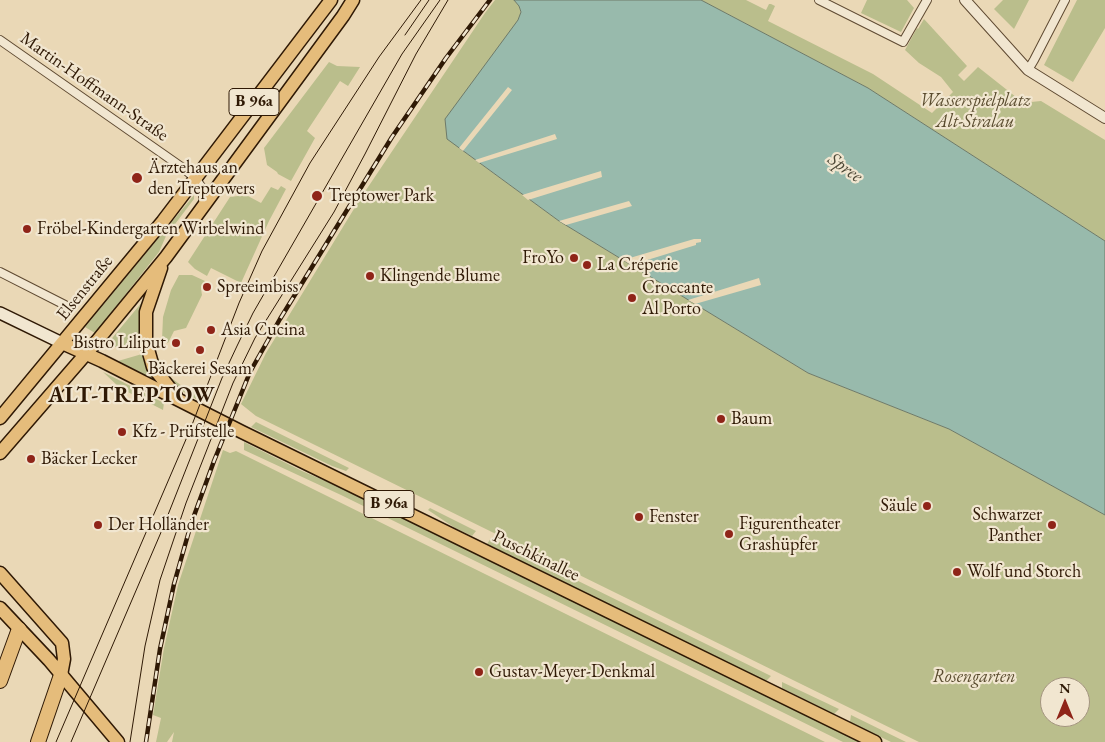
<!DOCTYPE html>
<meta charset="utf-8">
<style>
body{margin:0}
#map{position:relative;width:1105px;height:742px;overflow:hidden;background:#ead8b6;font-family:"EB Garamond",serif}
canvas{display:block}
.north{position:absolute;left:1040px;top:677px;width:50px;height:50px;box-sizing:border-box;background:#f1e6d0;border:1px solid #a3947f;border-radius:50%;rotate:0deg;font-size:14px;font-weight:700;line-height:20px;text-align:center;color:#2f1905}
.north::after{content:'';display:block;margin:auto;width:18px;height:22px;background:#8f2418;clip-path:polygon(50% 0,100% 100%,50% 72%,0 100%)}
</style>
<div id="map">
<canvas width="1105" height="742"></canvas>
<div class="north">N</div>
</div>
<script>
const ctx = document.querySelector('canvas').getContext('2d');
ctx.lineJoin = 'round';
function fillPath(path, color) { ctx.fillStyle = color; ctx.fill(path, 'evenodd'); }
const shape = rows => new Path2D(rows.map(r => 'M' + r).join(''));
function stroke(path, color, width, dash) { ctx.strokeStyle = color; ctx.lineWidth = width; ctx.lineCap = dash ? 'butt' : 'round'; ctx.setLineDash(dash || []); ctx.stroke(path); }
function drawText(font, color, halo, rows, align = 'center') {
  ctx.font = font + ' "EB Garamond",serif'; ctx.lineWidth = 4.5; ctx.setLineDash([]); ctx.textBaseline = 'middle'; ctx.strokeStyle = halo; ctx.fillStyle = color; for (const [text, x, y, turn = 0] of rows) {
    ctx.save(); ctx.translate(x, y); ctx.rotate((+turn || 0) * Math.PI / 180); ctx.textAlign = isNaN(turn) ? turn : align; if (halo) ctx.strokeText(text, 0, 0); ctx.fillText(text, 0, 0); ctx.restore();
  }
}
fillPath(shape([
 [495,0,514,0,519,6,521,14,459,148,559,221,808,373,949,429,1105,515,1105,742,919,742,256,416,241,404,266,353,360,199,485,13],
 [1050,687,1080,687,1080,717,1050,717],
 [701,0,746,0,766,10,769,4,771,4,775,6,768,21,873,74,932,113,953,92,941,77,919,63,905,50,917,28,918,29,924,19,967,66,958,75,964,81,978,67,1021,101,1025,99,1031,102,1041,101,1105,140,1105,241,868,88],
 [867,0,907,0,914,8,901,32,861,13],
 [1003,0,1029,0,1014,29,994,9],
 [1077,0,1105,0,1105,28,1073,82,1044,65],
 [329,62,337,66,360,67,348,86,340,81,307,131,315,138,291,181,278,174,277,172,267,165,264,148],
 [281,186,286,189,269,221,241,283,211,268,207,276,195,269,188,262,230,197,246,195,261,203,271,187,278,190],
 [194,195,194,199,166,236,159,252,95,333,85,327],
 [179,275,192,275,205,281,201,289,202,295,186,328,174,331,168,343,162,340,163,317,171,290],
 [143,301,139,322,139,343,115,347,108,343],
 [142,354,153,378,153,379,118,361],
 [154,354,166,367,170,377,182,386,199,393,196,399,177,388,158,366],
 [103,372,164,403,163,410,120,388],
 [256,422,349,468,346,471,332,466,251,427],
 [244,442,302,471,344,489,861,742,843,742,341,495,244,450],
 [223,450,230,453,236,451,825,742,172,742,174,732,167,742,156,742,161,718,153,715,164,648,178,585],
 [430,508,476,531,472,536,455,528,428,510],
 [491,538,771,676,766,681,487,544],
 [782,682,839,709,834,714,782,688],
 [851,715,906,742,891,742,850,722]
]), '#babe8c');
const water = shape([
 [514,0,701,0,868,88,1105,241,1105,515,949,429,808,373,559,221,447,139,445,119,518,20,521,12,519,6,514,0]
]);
fillPath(water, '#98baac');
stroke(water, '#6e7a69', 1);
fillPath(shape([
 [508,87,512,90,463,151,459,148],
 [555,134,557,139,479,163,475,160],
 [601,171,602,177,528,200,522,195],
 [629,201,632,206,566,225,559,221],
 [694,239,701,239,701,242,696,243,696,245,631,265,623,260],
 [759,278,761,285,695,304,688,300]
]), '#ead8b6');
const minor = shape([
 [819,0,903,42,927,0],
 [0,40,183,168,196,179,202,188,204,205],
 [1028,70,1034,60,1065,0],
 [0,272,65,305]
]);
const tertiary = shape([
 [965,0,1028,70,1105,118]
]);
const secondary = shape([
 [0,313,62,343]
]);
const primary = shape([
 [161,268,146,312,146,342,153,367,176,396],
 [62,343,102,361,242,432,875,742],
 [0,418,163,221,331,0],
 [0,453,97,341,166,257,343,16,353,0],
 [0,573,62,643,64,659,61,675],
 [0,608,49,660,118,742]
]);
const motorway = shape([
 [0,681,19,629],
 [38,742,61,675]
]);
stroke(minor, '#5e4931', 10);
stroke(tertiary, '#5e4931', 12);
stroke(secondary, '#2f1905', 14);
stroke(primary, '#2f1905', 15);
stroke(motorway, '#2f1905', 16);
stroke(minor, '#f1e6d0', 8);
stroke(tertiary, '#f1e6d0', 10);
stroke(secondary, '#f1e6d0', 11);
stroke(primary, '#e5bc7b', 12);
stroke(motorway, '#e5bc7b', 14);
stroke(shape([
 [405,35,429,0],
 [56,742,190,430,239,303,262,251,310,163,379,57,421,0],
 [71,742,162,530,222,378,237,346,253,313,402,54,440,0],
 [130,742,145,646,160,580,186,503,233,383,255,338,334,212,365,154,416,54,448,0]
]), '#2f1905', 1);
const rail = shape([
 [146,742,160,649,174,584,191,524,214,461,250,372,280,319,392,137,446,58,490,0]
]);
stroke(rail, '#2f1905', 4.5);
stroke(rail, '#f1e6d0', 2.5, [8]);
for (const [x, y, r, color] of [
 [137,178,6,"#8f2418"],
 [317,196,6,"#8f2418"],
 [27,229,5,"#8f2418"],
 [574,258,5,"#8f2418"],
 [587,265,5,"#8f2418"],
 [370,276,5,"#8f2418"],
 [207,287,5,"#8f2418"],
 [632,298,5,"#8f2418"],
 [211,330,5,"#8f2418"],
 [176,343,5,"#8f2418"],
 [200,350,5,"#8f2418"],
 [721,419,5,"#8f2418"],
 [122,432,5,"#8f2418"],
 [31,459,5,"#8f2418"],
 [927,506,5,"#8f2418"],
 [639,517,5,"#8f2418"],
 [98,525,5,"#8f2418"],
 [1052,525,5,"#8f2418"],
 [729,534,5,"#8f2418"],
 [957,572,5,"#8f2418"],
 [479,672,5,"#8f2418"]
]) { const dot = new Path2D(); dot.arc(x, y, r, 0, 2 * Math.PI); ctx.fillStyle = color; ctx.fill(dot); stroke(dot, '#f1e6d0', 2); }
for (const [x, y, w] of [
 [254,102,50],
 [389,504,50]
]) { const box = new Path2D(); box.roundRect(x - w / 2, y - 13.5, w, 27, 4); ctx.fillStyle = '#f1e6d0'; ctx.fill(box); stroke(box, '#2f1905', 1); }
drawText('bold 16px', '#2f1905', null, [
 ["B 96a",254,102],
 ["B 96a",389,504]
]);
drawText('18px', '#2f1905', '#f1e6d0', [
 ["Martin-Hoffmann-Straße",94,87,35],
 ["Elsenstraße",85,288,-51],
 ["Puschkinallee",536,556,26]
]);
drawText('italic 18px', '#594b2e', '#f1e6d0', [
 ["Wasserspielplatz",975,101],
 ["Alt-Stralau",975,122],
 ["Rosengarten",974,677]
]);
drawText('18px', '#2f1905', '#f1e6d0', [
 ["Ärztehaus an",148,168],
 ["den Treptowers",148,189],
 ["Treptower Park",328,196],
 ["Fröbel-Kindergarten Wirbelwind",37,229],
 ["FroYo",564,258,"right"],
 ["La Créperie",597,265],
 ["Klingende Blume",380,276],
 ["Spreeimbiss",217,287],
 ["Croccante",642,288],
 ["Al Porto",642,309],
 ["Asia Cucina",221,330],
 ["Bistro Liliput",166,343,"right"],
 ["Bäckerei Sesam",200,369,"center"],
 ["Baum",731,419],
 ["Kfz - Prüfstelle",132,432],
 ["Bäcker Lecker",41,459],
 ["Säule",917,506,"right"],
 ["Schwarzer",1042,515,"right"],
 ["Panther",1042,536,"right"],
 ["Fenster",649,517],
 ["Figurentheater",739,524],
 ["Grashüpfer",739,545],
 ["Der Holländer",108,525],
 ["Wolf und Storch",967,572],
 ["Gustav-Meyer-Denkmal",489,672]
], 'left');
drawText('italic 19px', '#4e4937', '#f1e6d0', [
 ["Spree",845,168,35]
]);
ctx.letterSpacing = '1px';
drawText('bold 22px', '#2f1905', '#f1e6d0', [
 ["ALT-TREPTOW",132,396]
]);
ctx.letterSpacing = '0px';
</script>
